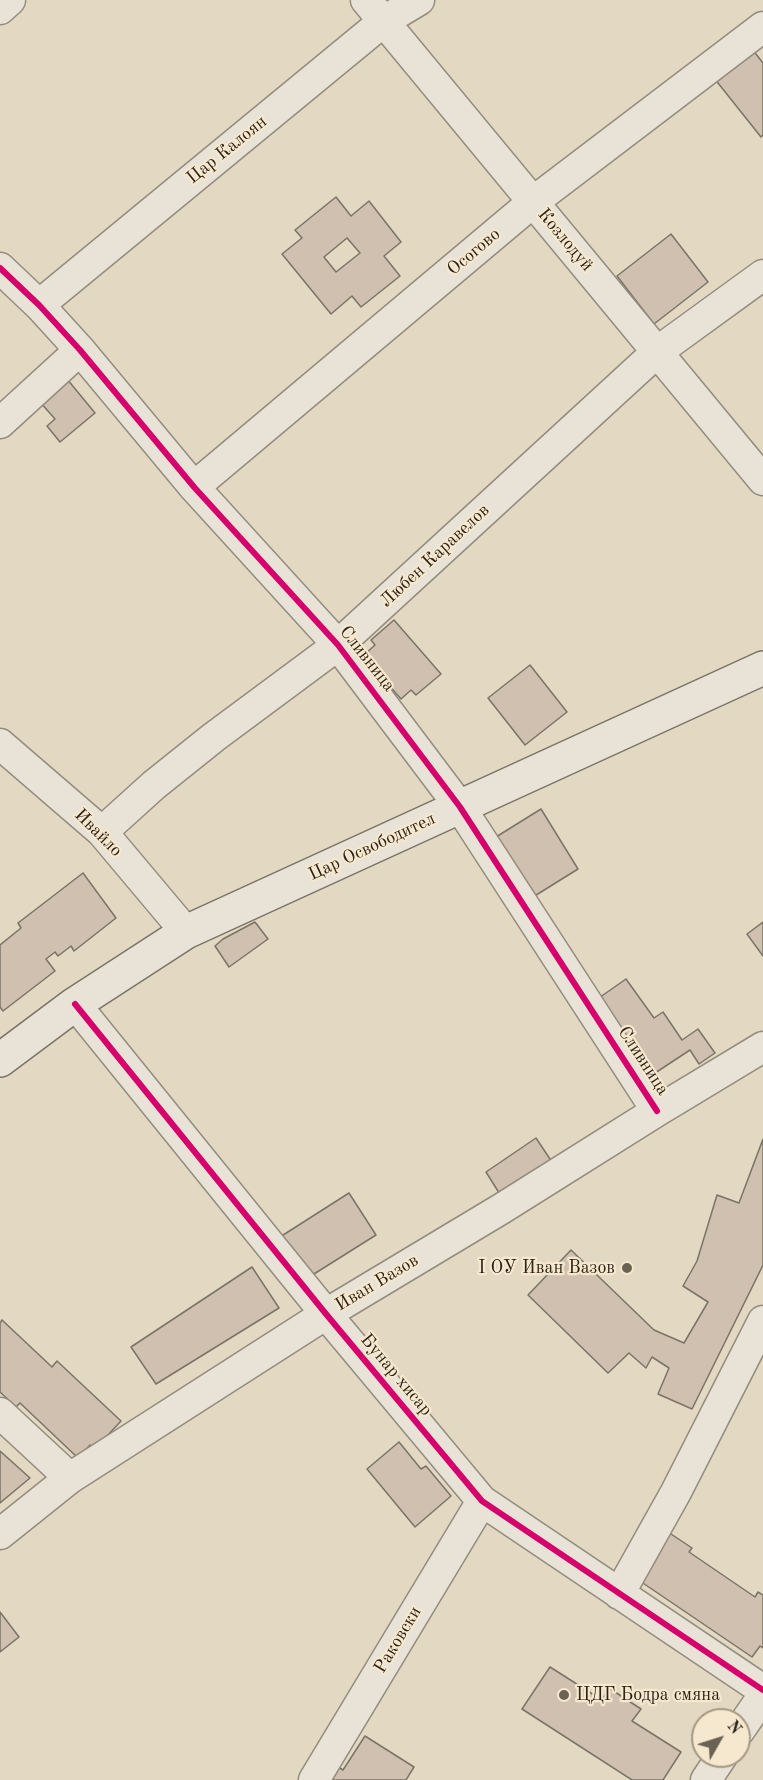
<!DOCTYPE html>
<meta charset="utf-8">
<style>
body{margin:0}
#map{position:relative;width:763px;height:1780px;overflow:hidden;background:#e3d8c2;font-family:"Old Standard TT",serif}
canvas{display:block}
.north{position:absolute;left:691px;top:1708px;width:60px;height:60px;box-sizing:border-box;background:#f6e8ce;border:2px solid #a59985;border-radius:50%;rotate:51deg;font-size:16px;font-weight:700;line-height:24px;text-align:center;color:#2b2218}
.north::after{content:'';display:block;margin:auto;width:21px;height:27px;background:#6b6254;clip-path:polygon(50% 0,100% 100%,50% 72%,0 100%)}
</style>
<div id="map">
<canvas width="763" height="1780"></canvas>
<div class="north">N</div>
</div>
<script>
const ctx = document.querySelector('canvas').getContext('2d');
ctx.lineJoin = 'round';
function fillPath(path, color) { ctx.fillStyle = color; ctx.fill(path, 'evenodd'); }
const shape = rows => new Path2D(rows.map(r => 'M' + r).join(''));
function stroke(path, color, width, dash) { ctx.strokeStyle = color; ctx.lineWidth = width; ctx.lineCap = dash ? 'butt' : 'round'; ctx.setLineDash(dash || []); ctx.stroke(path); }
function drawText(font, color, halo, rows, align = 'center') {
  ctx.font = font + ' "Old Standard TT",serif'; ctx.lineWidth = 4.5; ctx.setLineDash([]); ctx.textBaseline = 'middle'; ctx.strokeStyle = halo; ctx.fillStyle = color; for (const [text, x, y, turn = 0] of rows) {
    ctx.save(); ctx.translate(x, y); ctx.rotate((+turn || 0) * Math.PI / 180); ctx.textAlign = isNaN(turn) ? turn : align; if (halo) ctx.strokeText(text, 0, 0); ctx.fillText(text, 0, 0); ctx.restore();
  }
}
const building = shape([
 [752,49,763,63,763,135,761,137,714,78,752,49],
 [336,197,351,216,369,201,401,242,384,256,400,276,361,307,352,296,331,314,282,254,302,238,295,230,336,197],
 [347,238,360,253,336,272,324,257,347,238],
 [671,234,708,282,654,324,617,276,671,234],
 [67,379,95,413,60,442,47,426,55,419,40,402,67,379],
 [394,620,441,674,416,695,411,690,401,699,363,656,375,645,371,640,394,620],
 [530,665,567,712,525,745,488,698,530,665],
 [541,809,578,869,533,897,496,837,541,809],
 [83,873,116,918,74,951,71,946,58,956,55,952,46,959,55,971,3,1011,0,1007,0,945,21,928,18,923,83,873],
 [255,922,268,939,229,967,215,946,223,939,255,922],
 [763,922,763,956,747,934,763,922],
 [626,979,654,1018,663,1012,682,1040,698,1029,715,1053,699,1064,690,1050,649,1077,596,1000,626,979],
 [536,1138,552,1162,501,1196,486,1172,536,1138],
 [763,1139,763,1265,692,1409,658,1394,669,1368,652,1357,646,1368,629,1353,608,1373,528,1295,571,1250,654,1330,684,1343,708,1302,683,1286,697,1261,717,1195,739,1203,763,1139],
 [349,1193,376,1235,306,1279,280,1237,349,1193],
 [252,1267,279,1308,156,1384,131,1347,252,1267],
 [2,1320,52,1367,57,1361,121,1421,95,1449,90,1445,78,1458,20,1403,16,1407,0,1392,0,1323,2,1320],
 [399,1442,421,1469,426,1466,451,1496,415,1527,367,1469,399,1442],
 [0,1451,30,1478,0,1503,0,1451],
 [665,1530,692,1548,689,1552,755,1597,758,1592,763,1595,763,1648,760,1646,752,1657,634,1577,665,1530],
 [0,1612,19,1637,0,1652,0,1612],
 [550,1667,602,1700,609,1688,641,1709,632,1721,681,1752,663,1780,632,1780,522,1709,550,1667],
 [365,1736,414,1767,406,1780,325,1780,335,1765,343,1770,365,1736]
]);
fillPath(building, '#d0c0af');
stroke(building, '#7a7468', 1.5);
const street = shape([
 [366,0,763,480],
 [0,9,10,0],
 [0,268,39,305,80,350,194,487,338,645,460,807,657,1111],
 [39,305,384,21,419,0],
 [0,423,80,350],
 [194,487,533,202,763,27],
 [0,744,102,832,186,932],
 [102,832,154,785,214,737,338,645,657,352,763,275],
 [75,1004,326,1314,482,1501,763,1690],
 [0,1413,70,1478],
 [0,1534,70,1478,326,1314,501,1209,657,1111,763,1047],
 [619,1594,676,1492,763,1321],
 [739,1731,763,1696],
 [314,1780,482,1501],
 [706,1780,722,1756]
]);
const secondary = shape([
 [0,1060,75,1004,186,932,763,668]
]);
stroke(street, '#948c7f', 33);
stroke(secondary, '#7a7468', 36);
stroke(street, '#e8e2d7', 30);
stroke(secondary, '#e8e2d7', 33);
stroke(shape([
 [0,268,39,305,80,350,194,487,338,645,460,807,657,1111],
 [75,1004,326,1314,482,1501,763,1690]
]), '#d6006c', 6);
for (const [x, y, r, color] of [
 [627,1268,6,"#6b6254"],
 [564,1695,6,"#6b6254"]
]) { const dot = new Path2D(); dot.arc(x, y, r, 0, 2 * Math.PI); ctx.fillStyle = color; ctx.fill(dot); stroke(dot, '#f6e8ce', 2); }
drawText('18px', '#2b2218', '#f6e8ce', [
 ["Цар Калоян",227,150,-39],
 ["Козлодуй",565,240,50],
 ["Осогово",474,252,-40],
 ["Любен Каравелов",435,556,-43],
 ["Сливница",367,659,52],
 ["Ивайло",98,833,45],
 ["Цар Освободител",372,847,-25],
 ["Сливница",643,1061,57],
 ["Иван Вазов",377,1283,-31],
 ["Бунар хисар",396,1375,50],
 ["Раковски",398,1640,-59]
]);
drawText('18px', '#2b2218', '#f6e8ce', [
 ["I ОУ Иван Вазов",615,1268],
 ["ЦДГ Бодра смяна",576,1695,"left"]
], 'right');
</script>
